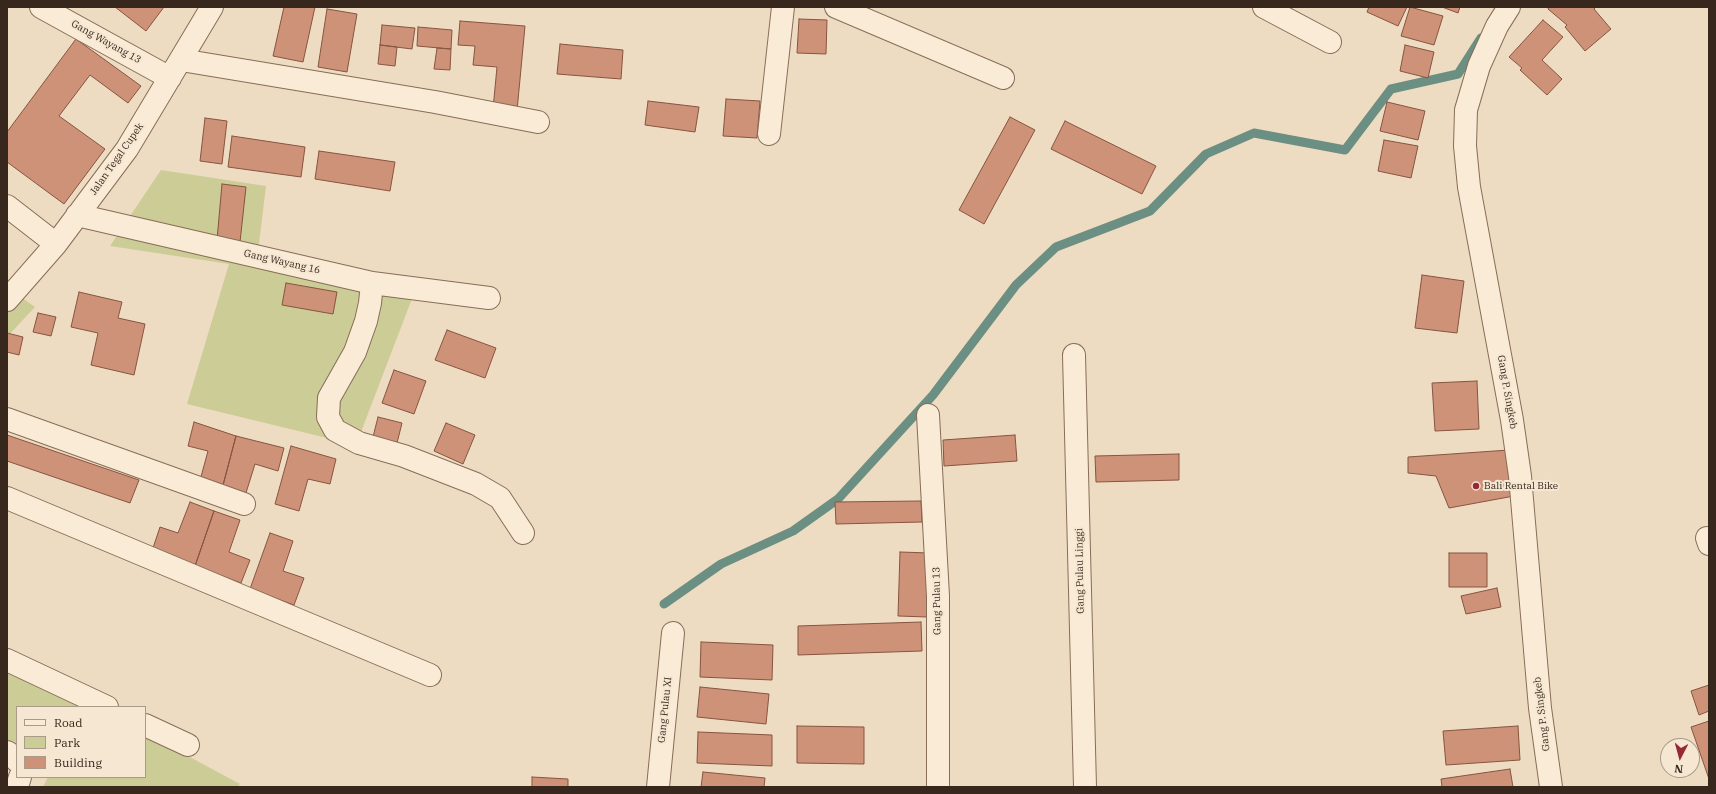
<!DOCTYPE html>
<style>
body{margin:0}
#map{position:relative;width:1716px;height:794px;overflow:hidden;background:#eedcc2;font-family:"IBM Plex Serif",serif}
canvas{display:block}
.frame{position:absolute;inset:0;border:8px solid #38271d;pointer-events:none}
.legend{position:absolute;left:16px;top:706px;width:130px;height:72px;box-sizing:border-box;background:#f6e7d2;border:1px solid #aa9a8a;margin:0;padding:5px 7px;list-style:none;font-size:12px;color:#38271d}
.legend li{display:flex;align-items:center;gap:8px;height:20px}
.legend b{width:20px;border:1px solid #aa9a8a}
.north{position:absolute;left:1660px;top:738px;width:40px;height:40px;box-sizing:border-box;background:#f6e7d2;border:1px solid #aa9a8a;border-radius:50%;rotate:186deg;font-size:11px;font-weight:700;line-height:16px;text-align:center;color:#38271d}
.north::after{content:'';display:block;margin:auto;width:14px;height:18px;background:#972935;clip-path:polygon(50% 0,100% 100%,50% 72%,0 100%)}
</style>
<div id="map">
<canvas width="1716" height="794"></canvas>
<div class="frame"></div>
<ul class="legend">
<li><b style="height:5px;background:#f9ebd5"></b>Road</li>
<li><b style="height:11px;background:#cbcc96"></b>Park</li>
<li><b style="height:11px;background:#cd9278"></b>Building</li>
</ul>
<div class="north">N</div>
</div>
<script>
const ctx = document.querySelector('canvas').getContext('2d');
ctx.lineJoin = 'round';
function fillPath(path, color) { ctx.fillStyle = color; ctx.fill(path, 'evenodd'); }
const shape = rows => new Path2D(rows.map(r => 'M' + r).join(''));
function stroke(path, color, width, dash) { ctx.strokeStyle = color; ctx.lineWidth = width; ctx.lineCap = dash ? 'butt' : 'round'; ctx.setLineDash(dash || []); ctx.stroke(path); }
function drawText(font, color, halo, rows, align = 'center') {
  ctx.font = font + ' "IBM Plex Serif",serif'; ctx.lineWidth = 4; ctx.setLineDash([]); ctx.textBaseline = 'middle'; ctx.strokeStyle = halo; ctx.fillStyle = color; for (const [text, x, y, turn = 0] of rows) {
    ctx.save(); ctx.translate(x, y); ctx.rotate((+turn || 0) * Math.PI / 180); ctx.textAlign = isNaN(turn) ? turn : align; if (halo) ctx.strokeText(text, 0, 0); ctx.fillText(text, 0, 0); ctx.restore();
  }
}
fillPath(shape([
 [161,170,266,186,256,268,413,296,356,445,187,404,229,264,110,246],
 [7,287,35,307,7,337],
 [7,662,96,707,17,707,17,750,7,746],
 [145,733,240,784,237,787,43,787,48,777,145,777]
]), '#cbcc96');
stroke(shape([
 [664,604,721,564,793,531,838,499,933,395,1016,285,1056,247,1150,211,1206,154,1254,133,1345,150,1391,89,1458,74,1481,38]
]), '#6b8f82', 9);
const building = shape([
 [115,7,164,7,146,31,115,7],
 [284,7,315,7,303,62,273,56,284,7],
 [1369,7,1407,7,1398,26,1367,12,1369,7],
 [1410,7,1443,16,1434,45,1401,36,1410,7],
 [1442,7,1460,7,1458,13,1442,7],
 [1549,7,1596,7,1594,9,1611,29,1585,51,1565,27,1567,25,1548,9,1549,7],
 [327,9,357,14,347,72,318,67,327,9],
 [799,19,827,20,826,54,797,53,799,19],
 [1543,20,1563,37,1542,60,1562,79,1547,95,1520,70,1522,68,1509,57,1543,20],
 [460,21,525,26,517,111,493,109,497,67,473,65,475,46,458,45,460,21],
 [382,25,415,28,412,49,380,45,382,25],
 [418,27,452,30,451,49,417,46,418,27],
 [76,39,141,86,128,103,90,75,59,116,105,149,64,204,7,162,7,132,76,39],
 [560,44,623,50,621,79,557,74,560,44],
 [380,45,397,47,395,66,378,64,380,45],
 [1405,45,1434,52,1428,78,1400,71,1405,45],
 [437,48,451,49,450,70,434,69,437,48],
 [726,99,760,101,757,138,723,136,726,99],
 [648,101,699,107,695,132,645,125,648,101],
 [1387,102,1425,111,1418,140,1380,131,1387,102],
 [1010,117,1035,130,984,224,959,210,1010,117],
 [205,118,227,121,222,164,200,161,205,118],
 [1065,121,1156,166,1142,194,1051,149,1065,121],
 [232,136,305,147,301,177,228,167,232,136],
 [1384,140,1418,146,1411,178,1378,171,1384,140],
 [319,151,395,162,390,191,315,179,319,151],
 [222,184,246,187,240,242,217,240,222,184],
 [1422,275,1464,281,1457,333,1415,328,1422,275],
 [286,283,337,292,333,314,282,305,286,283],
 [79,292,122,302,118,318,145,324,134,375,91,365,98,333,71,327,79,292],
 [38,313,56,317,51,336,33,332,38,313],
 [447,330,496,348,485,378,435,360,447,330],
 [7,333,23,337,19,355,7,352,7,333],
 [394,370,426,381,414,414,382,403,394,370],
 [1477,381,1479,429,1435,431,1432,383,1477,381],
 [378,417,402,423,396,447,372,441,378,417],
 [194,422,236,436,222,489,199,484,208,451,188,446,194,422],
 [446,423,475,435,463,464,434,451,446,423],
 [7,435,139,480,130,503,7,461,7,435],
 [1015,435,1017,461,944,466,943,440,1015,435],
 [236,436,284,448,278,471,255,464,245,496,222,489,236,436],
 [291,446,336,459,330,484,308,479,299,511,275,504,291,446],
 [1509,450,1514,496,1449,508,1436,476,1408,473,1408,457,1509,450],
 [1179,454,1179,480,1096,482,1095,456,1179,454],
 [921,501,922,522,836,524,835,502,921,501],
 [190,502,214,511,195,566,152,551,160,527,178,533,190,502],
 [214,511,240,520,229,552,250,560,241,583,195,566,214,511],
 [270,533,293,541,283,571,304,578,294,605,250,589,270,533],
 [900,552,930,553,928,617,898,616,900,552],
 [1449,553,1487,553,1487,587,1449,587,1449,553],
 [1497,588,1501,607,1466,614,1461,596,1497,588],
 [921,622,922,651,798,655,798,626,921,622],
 [701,642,773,645,772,680,700,677,701,642],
 [1709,685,1709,711,1699,715,1691,691,1709,685],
 [700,687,769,694,766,724,697,717,700,687],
 [1709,721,1709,779,1691,727,1709,721],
 [797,726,864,727,864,764,797,763,797,726],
 [1518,726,1520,760,1446,765,1443,731,1518,726],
 [698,732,772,735,772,766,697,763,698,732],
 [1510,769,1513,787,1442,787,1441,779,1510,769],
 [703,772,765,778,764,787,701,787,703,772],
 [532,777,568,779,568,787,532,787,532,777]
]);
fillPath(building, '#cd9278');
stroke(building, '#87543f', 1);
const minor = shape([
 [41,7,170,78],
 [836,7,1003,78],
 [1264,7,1330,42],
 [1509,7,1497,26,1479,66,1466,110,1465,146,1469,187,1512,420,1520,476,1540,708,1551,787],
 [181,60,435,102,538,122],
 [769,134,783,7],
 [7,206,56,244],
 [77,215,372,283,489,298],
 [372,283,370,303,366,321,355,352,329,398,328,417,335,430,359,443,404,456,476,484,500,498,523,533],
 [7,300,56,244,127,149,212,7],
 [1074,355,1085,787],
 [928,415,938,596,938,787],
 [7,419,244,504],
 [7,498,430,675],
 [1707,538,1709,544],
 [7,660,107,707],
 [145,725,188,745],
 [7,752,13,756,17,761],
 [17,787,20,777],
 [658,787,673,633]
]);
stroke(minor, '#886d59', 24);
stroke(minor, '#f9ebd5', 22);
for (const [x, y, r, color] of [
 [1476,486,4,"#972935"]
]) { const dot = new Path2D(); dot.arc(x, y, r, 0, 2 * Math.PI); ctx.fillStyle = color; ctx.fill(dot); stroke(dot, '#f6e7d2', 1.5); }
drawText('10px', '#38271d', '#f6e7d2', [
 ["Gang Wayang 13",106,42,29],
 ["Jalan Tegal Cupek",117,159,-55],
 ["Gang Wayang 16",282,262,13],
 ["Gang P. Singkeb",1507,392,80],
 ["Gang Pulau Linggi",1080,571,-91],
 ["Gang Pulau 13",937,601,-91],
 ["Gang Pulau XI",665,710,-84],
 ["Gang P. Singkeb",1542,714,-97]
]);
drawText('10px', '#38271d', '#f6e7d2', [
 ["Bali Rental Bike",1484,486]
], 'left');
</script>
